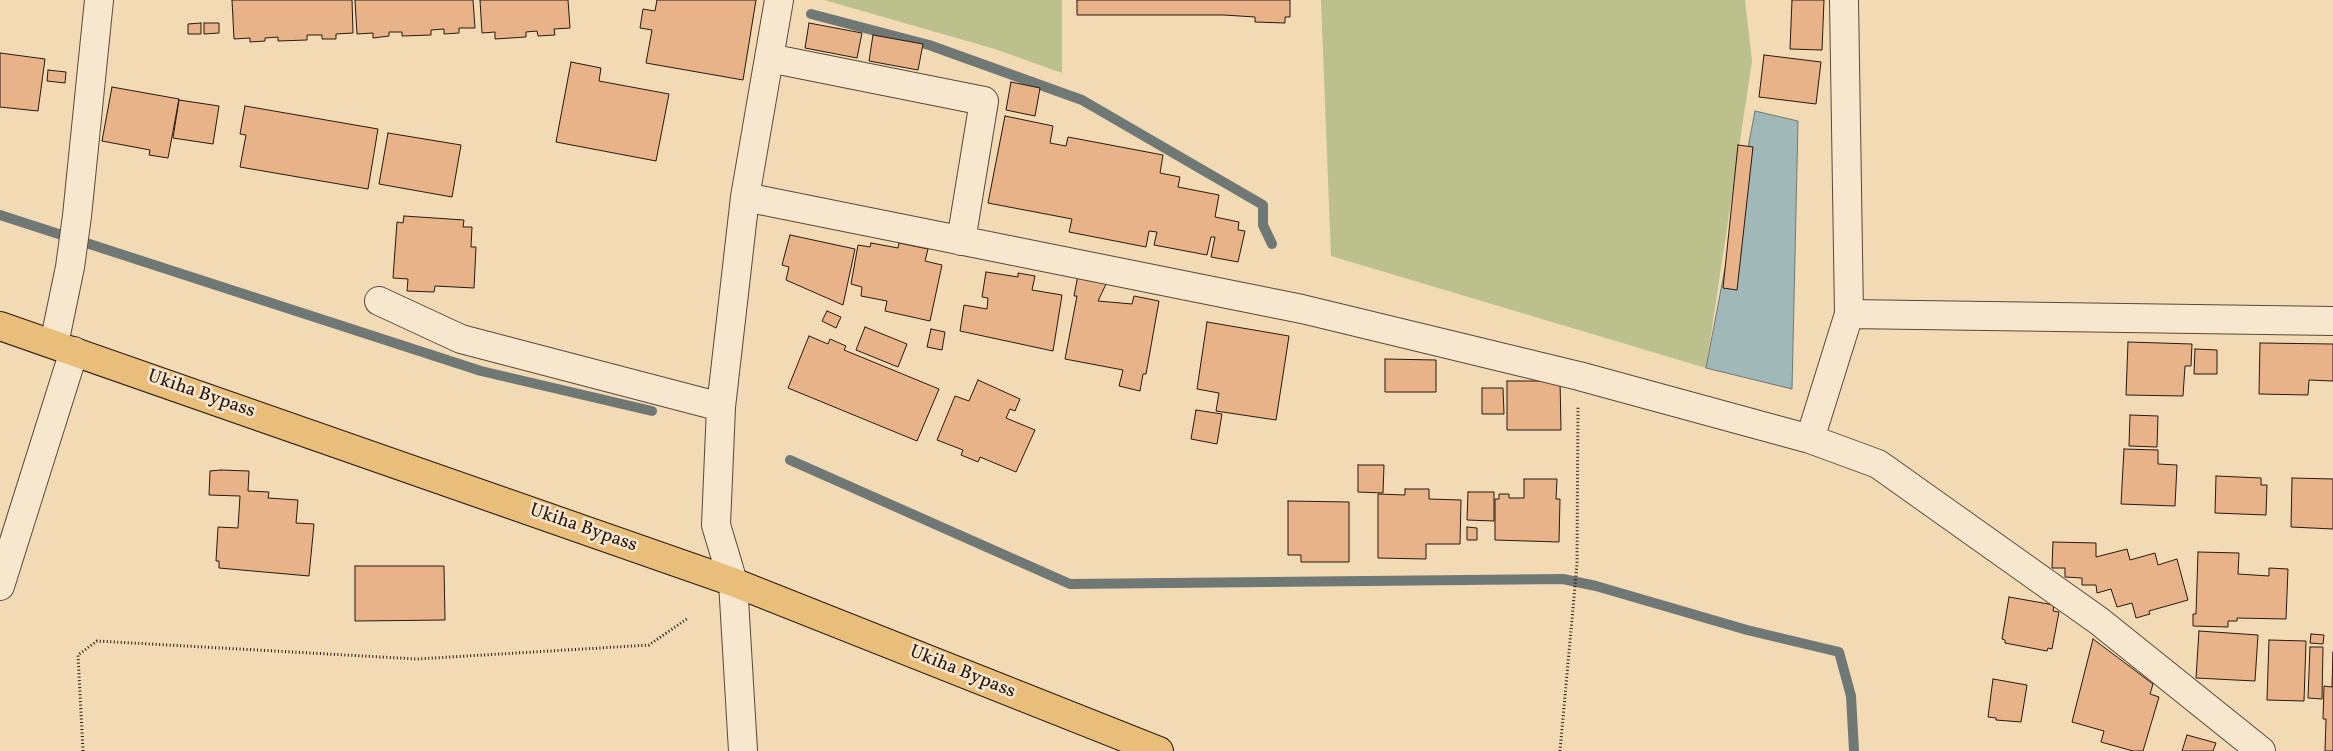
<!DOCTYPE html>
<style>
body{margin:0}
canvas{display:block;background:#f2dab5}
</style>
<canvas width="2333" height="751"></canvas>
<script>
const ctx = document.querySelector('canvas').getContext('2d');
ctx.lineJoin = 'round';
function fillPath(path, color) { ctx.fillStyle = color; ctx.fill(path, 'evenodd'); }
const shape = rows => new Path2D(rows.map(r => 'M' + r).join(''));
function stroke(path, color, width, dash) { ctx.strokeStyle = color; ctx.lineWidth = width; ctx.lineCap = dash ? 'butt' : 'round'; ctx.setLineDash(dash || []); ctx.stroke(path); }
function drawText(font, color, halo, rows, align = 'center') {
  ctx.font = font + ' Vollkorn,serif'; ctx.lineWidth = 5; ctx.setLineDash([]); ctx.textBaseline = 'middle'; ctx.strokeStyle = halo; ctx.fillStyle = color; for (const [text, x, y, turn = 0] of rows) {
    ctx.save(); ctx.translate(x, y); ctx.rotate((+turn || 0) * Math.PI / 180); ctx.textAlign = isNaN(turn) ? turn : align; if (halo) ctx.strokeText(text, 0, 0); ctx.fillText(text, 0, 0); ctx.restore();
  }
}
fillPath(shape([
 [824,0,1062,0,1062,73,995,49],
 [1321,0,1745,0,1752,61,1706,368,1331,256]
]), '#bbc08d');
const water = shape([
 [1755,111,1798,121,1792,389,1706,368,1755,111]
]);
fillPath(water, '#a0b8b8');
stroke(water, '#707875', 1);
stroke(shape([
 [811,14,929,45,1082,100,1263,205,1263,225,1272,244],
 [0,215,481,371,652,411],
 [790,460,1070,584,1563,579,1596,586,1747,630,1839,652,1851,696,1854,751]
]), '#707875', 10);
const building = shape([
 [232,0,352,0,353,33,336,34,336,39,322,39,322,35,307,35,307,40,278,41,278,37,265,38,265,41,250,42,250,38,234,39,232,0],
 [355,0,473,0,475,28,459,28,459,33,444,34,444,29,431,30,431,35,402,36,402,32,389,32,389,36,373,38,373,33,357,34,355,0],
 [480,0,568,0,570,28,554,29,555,35,538,36,537,31,526,32,526,37,495,39,495,32,482,33,480,0],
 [657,0,756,0,743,80,646,63,652,30,640,28,643,9,655,11,657,0],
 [1077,0,1290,0,1290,17,1285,17,1285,23,1255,22,1255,17,1224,15,1077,15,1077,0],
 [1792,0,1824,0,1822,50,1790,49,1792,0],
 [201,23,201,34,188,34,188,24,201,23],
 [204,23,219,23,219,33,204,34,204,23],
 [809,23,862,33,857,58,805,48,809,23],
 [873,35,923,44,918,70,869,61,873,35],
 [0,53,45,59,38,111,0,107,0,53],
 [1764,55,1821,62,1816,104,1759,97,1764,55],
 [571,62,601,68,599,81,669,94,656,161,556,142,571,62],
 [48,70,66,72,65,83,47,81,48,70],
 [1011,82,1040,88,1035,116,1006,110,1011,82],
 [112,87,179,99,168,158,149,155,150,150,102,141,112,87],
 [179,100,219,106,213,144,173,138,179,100],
 [245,106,378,129,368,189,240,167,246,135,240,134,245,106],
 [1005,116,1053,126,1050,143,1066,146,1068,137,1163,155,1160,173,1180,177,1178,187,1219,195,1215,217,1239,222,1238,230,1245,231,1238,262,1211,257,1215,237,1211,237,1207,255,1154,245,1157,232,1149,231,1146,247,1069,232,1072,219,988,203,1005,116],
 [388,133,461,145,452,197,379,184,388,133],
 [1738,145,1753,147,1737,290,1723,288,1738,145],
 [404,216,464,220,463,227,472,227,471,247,476,247,474,288,435,286,434,292,407,291,408,279,393,278,397,222,403,223,404,216],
 [790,235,855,249,843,305,786,280,789,267,782,265,790,235],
 [871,243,898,248,899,243,928,249,925,261,942,265,930,321,885,311,887,301,861,296,862,287,851,284,858,245,870,247,871,243],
 [986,272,1018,277,1018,273,1035,276,1032,290,1062,295,1053,351,960,331,964,305,987,309,988,298,982,297,986,272],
 [1078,275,1108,280,1098,301,1132,304,1134,296,1159,301,1146,374,1143,374,1140,391,1119,386,1123,370,1065,359,1077,296,1074,296,1078,275],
 [827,311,841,317,836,328,822,321,827,311],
 [1207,322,1289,336,1276,420,1216,411,1219,393,1197,389,1207,322],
 [865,327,907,344,898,367,856,350,865,327],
 [931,329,945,332,942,350,927,347,931,329],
 [809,336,828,344,830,339,846,346,844,350,939,389,917,441,788,388,809,336],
 [2128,342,2192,344,2191,366,2185,366,2183,396,2126,395,2128,342],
 [2260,343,2333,344,2333,381,2309,380,2308,395,2259,394,2260,343],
 [2195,349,2217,350,2217,374,2194,374,2195,349],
 [1385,359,1436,360,1436,392,1385,392,1385,359],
 [978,380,1020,399,1015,411,1010,409,1006,418,1035,430,1016,472,980,457,978,462,961,455,963,450,937,440,955,396,969,401,978,380],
 [1507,381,1560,381,1561,430,1507,430,1507,381],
 [1482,388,1503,388,1504,414,1482,414,1482,388],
 [1196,410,1222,414,1217,444,1191,439,1196,410],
 [2130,415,2158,416,2157,447,2129,446,2130,415],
 [2124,449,2158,450,2158,464,2177,465,2175,506,2121,504,2124,449],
 [1358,465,1384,465,1383,493,1358,492,1358,465],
 [221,470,249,471,248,491,269,492,268,498,298,500,296,523,314,524,309,576,219,568,219,561,216,561,218,527,238,528,240,496,209,495,210,471,221,470],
 [2216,476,2261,478,2261,485,2267,485,2266,515,2215,513,2216,476],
 [2292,478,2333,479,2333,529,2291,527,2292,478],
 [1524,479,1557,479,1556,499,1560,499,1559,542,1495,540,1495,499,1499,499,1499,494,1509,494,1509,498,1524,498,1524,479],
 [1405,489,1429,489,1429,499,1461,500,1460,544,1426,544,1426,559,1378,558,1378,494,1405,495,1405,489],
 [1468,492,1494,492,1494,521,1467,520,1468,492],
 [1288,501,1349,502,1349,562,1301,562,1301,555,1288,555,1288,501],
 [1467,527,1477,528,1477,540,1467,540,1467,527],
 [2053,542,2096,543,2096,557,2127,549,2130,560,2155,553,2158,565,2177,559,2188,600,2149,611,2150,614,2136,618,2132,603,2117,607,2111,589,2097,593,2096,585,2082,585,2082,578,2065,577,2065,568,2052,568,2053,542],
 [2198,552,2239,553,2238,574,2269,576,2269,568,2288,569,2286,619,2237,618,2237,621,2228,621,2228,627,2193,626,2193,614,2196,614,2198,552],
 [355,566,444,566,445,620,355,621,355,566],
 [2009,597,2054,605,2053,611,2059,612,2052,649,2048,648,2047,651,2005,643,2005,640,2002,639,2009,597],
 [2199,631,2258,635,2255,681,2196,678,2199,631],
 [2311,634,2324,635,2323,644,2310,643,2311,634],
 [2093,639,2153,684,2150,694,2159,697,2143,751,2133,751,2101,742,2104,731,2072,722,2093,639],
 [2269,640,2306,641,2304,701,2267,700,2269,640],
 [2310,647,2323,647,2322,699,2308,698,2310,647],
 [2333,652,2333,751,2325,751,2326,719,2323,719,2324,686,2332,687,2333,652],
 [1993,679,2027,685,2021,722,1996,720,1996,718,1988,717,1993,679],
 [2187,735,2216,743,2213,751,2182,751,2187,735]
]);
fillPath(building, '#e8b389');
stroke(building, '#281910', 1);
const minor = shape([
 [769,58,984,101,961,241],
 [745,197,1302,309,1579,376,1810,439,1878,464,2099,621,2261,751],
 [379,301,461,339,721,407],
 [1849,314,2333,321],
 [54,344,70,267,77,216,99,0],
 [1810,439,1849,314,1844,0],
 [0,586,74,351],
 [743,751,733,582,716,525,721,407,745,197,779,0]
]);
const highway = shape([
 [0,326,733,582,1159,751]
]);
stroke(minor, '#5a4939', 30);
stroke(highway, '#281910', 30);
stroke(shape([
 [83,751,78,655,97,641,417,659,649,645,688,618],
 [1560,751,1577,564,1578,407]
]), '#281910', 3, [1, 2.5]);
stroke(minor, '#f7e7cf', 28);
stroke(highway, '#e9bd7a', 28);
drawText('19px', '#281910', '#f7e7cf', [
 ["Ukiha Bypass",201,395,19],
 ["Ukiha Bypass",583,529,19],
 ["Ukiha Bypass",962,673,22]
]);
</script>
